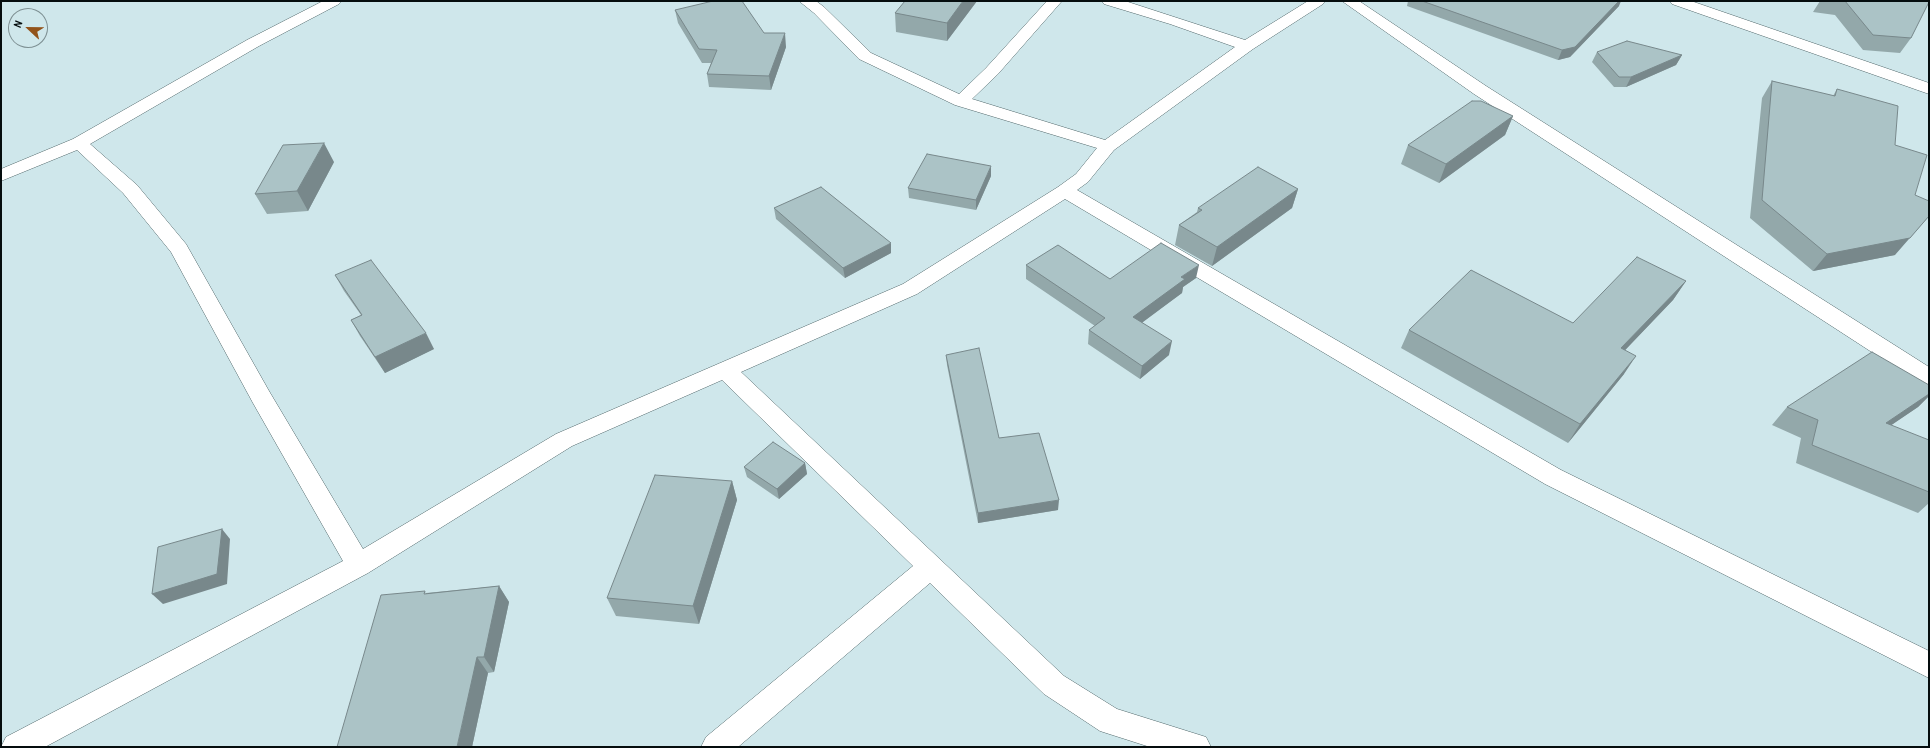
<!DOCTYPE html>
<style>
body{margin:0}
#map{position:relative;width:1930px;height:748px;overflow:hidden;background:#cfe7eb;font-family:"Archivo Narrow",sans-serif}
canvas{display:block}
.frame{position:absolute;inset:0;border:2px solid #050d0e;pointer-events:none}
.north{position:absolute;left:8px;top:8px;width:40px;height:40px;box-sizing:border-box;background:#cfe7eb;border:1px solid #7e9093;border-radius:50%;rotate:292deg;font-size:11px;font-weight:700;line-height:16px;text-align:center;color:#050d0e}
.north::after{content:'';display:block;margin:auto;width:14px;height:18px;background:#92531a;clip-path:polygon(50% 0,100% 100%,50% 72%,0 100%)}
</style>
<div id="map">
<canvas width="1930" height="748"></canvas>
<div class="frame"></div>
<div class="north">N</div>
</div>
<script>
const ctx = document.querySelector('canvas').getContext('2d');
ctx.lineJoin = 'round';
const shape = rows => new Path2D(rows.map(r => 'M' + r).join(''));
function stroke(path, color, width, dash) { ctx.strokeStyle = color; ctx.lineWidth = width; ctx.lineCap = dash ? 'butt' : 'round'; ctx.setLineDash(dash || []); ctx.stroke(path); }
function fillPath(path, color) { ctx.fillStyle = color; ctx.fill(path, 'evenodd'); }
const minor = shape([
 [323,1,341,1,339,4,259,46,90,144,137,185,186,244,269,391,363,549,556,434,903,284,1058,187,1076,174,1097,148,955,105,859,59,814,13,799,1,816,1,824,7,871,53,959,94,986,68,1047,1,1062,1,998,74,972,99,1105,140,1235,47,1170,24,1104,4,1102,1,1125,1,1245,40,1308,1,1325,1,1323,4,1253,49,1114,150,1088,182,1077,190,1561,470,1929,651,1929,678,1545,484,1065,199,917,294,741,372,1064,676,1117,709,1206,737,1211,747,1150,747,1100,731,1044,694,930,583,738,747,701,747,706,737,913,566,722,380,572,446,368,573,45,747,1,747,6,737,343,561,253,403,171,252,123,193,77,150,1,181,1,169,73,139,247,40,323,1],
 [1342,1,1359,1,1486,86,1929,367,1929,386,1921,384,1474,94,1342,1],
 [1670,1,1691,1,1929,83,1929,94,1672,4,1670,1]
]);
stroke(minor, '#52686b', 1);
fillPath(minor, '#fff');
fillPath(shape([
 [977,1,947,41,896,32,895,13],
 [1408,1,1619,1,1619,6,1570,57,1558,60,1407,6],
 [1820,1,1929,1,1911,38,1900,53,1863,50,1835,15,1813,12],
 [675,10,764,33,786,47,771,90,709,87,707,74,711,63,702,63,678,23],
 [1597,52,1682,55,1676,65,1626,87,1614,87,1592,62],
 [1772,81,1833,96,1837,89,1895,145,1895,255,1813,271,1750,218,1762,98],
 [1513,116,1505,135,1439,183,1401,164,1408,145],
 [334,162,308,211,267,214,255,194],
 [991,176,976,210,909,198,908,188],
 [1298,189,1292,208,1212,266,1175,245,1179,225,1197,212,1198,208],
 [774,208,891,253,845,278,776,219],
 [1026,265,1110,279,1196,278,1183,287,1182,293,1142,322,1169,355,1140,379,1088,344,1089,330,1095,326,1026,279],
 [335,275,434,349,385,373,360,336,351,320,361,315,344,291],
 [1686,281,1673,300,1625,350,1624,374,1568,443,1401,348,1409,330,1573,323],
 [946,355,999,438,1058,510,978,523,947,365],
 [1929,385,1929,396,1918,407,1891,425,1929,492,1929,503,1918,513,1796,463,1801,438,1772,425,1787,407],
 [805,463,807,474,779,499,747,477,744,467],
 [732,481,737,500,699,624,616,616,607,598],
 [499,586,509,602,494,672,488,673,472,747,425,591,426,593]
]), '#93a8aa');
fillPath(shape([
 [963,1,977,1,947,41,947,23],
 [1619,1,1621,1,1619,6,1570,57,1558,60,1562,50],
 [785,33,786,47,771,90,769,76],
 [1682,55,1676,65,1626,87,1631,77],
 [1513,116,1505,135,1439,183,1446,164],
 [324,143,334,162,308,211,297,191],
 [991,166,991,176,976,210,976,200],
 [1298,189,1292,208,1212,266,1217,247],
 [1929,216,1895,255,1813,271,1827,254],
 [891,243,891,253,845,278,843,268],
 [1199,265,1196,278,1183,287,1182,293,1131,331,1133,317,1181,277],
 [1686,281,1673,300,1609,367,1621,348],
 [426,333,434,349,385,373,375,357],
 [1172,341,1169,355,1140,379,1142,366],
 [1636,356,1624,374,1568,443,1580,424],
 [1929,394,1929,396,1918,407,1868,441,1886,423],
 [805,463,807,474,779,499,777,489],
 [732,481,737,500,699,624,693,606],
 [1059,500,1058,510,978,523,978,513],
 [222,529,230,539,227,584,163,604,152,594],
 [499,586,509,602,494,672,484,657],
 [477,657,488,673,472,747,457,747]
]), '#78888b');
const building = shape([
 [713,1,742,1,764,33,785,33,769,76,707,74,717,50,699,49,675,10,713,1],
 [905,1,963,1,947,23,895,13,905,1],
 [1422,1,1619,1,1575,47,1562,50,1422,1],
 [1845,1,1929,1,1929,2,1911,38,1873,35,1845,1],
 [1627,41,1682,55,1631,77,1619,77,1597,52,1627,41],
 [1772,81,1835,96,1837,89,1898,106,1895,145,1927,155,1915,195,1929,201,1929,216,1910,238,1827,254,1762,200,1772,81],
 [1472,101,1481,101,1513,116,1446,164,1408,145,1472,101],
 [324,143,297,191,255,194,283,145,324,143],
 [927,154,991,166,976,200,908,188,927,154],
 [1258,167,1298,189,1217,247,1179,225,1202,210,1198,208,1258,167],
 [821,187,891,243,843,268,774,208,821,187],
 [1161,243,1199,265,1181,277,1185,279,1133,317,1172,341,1142,366,1089,330,1105,318,1026,265,1058,245,1110,279,1161,243],
 [1637,257,1686,281,1621,348,1636,356,1580,424,1409,330,1471,270,1573,323,1637,257],
 [371,260,426,333,375,357,351,320,362,315,335,275,371,260],
 [979,348,999,438,1039,433,1059,500,978,513,946,355,979,348],
 [1872,352,1929,385,1929,394,1886,423,1929,440,1929,492,1812,445,1818,420,1787,407,1872,352],
 [773,442,805,463,777,489,744,467,773,442],
 [655,475,732,481,693,606,607,598,655,475],
 [222,529,217,574,152,594,158,547,222,529],
 [499,586,484,657,477,657,457,747,337,747,381,595,425,591,424,594,499,586]
]);
fillPath(building, '#abc3c6');
stroke(building, '#78888b', 1);
</script>
